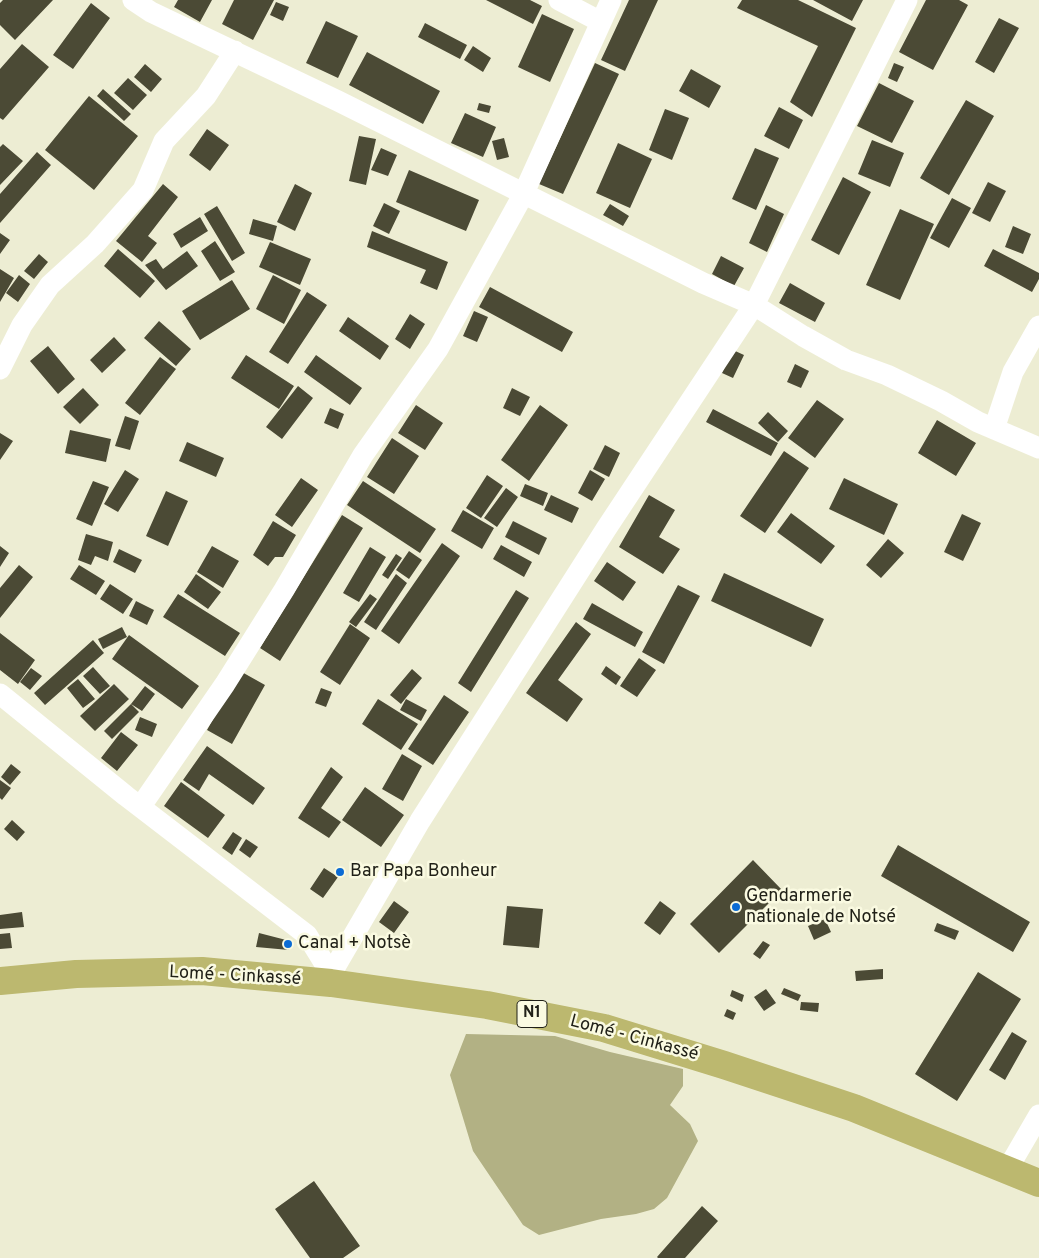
<!DOCTYPE html>
<meta charset="utf-8">
<style>
body{margin:0}
canvas{display:block;background:#ededd3}
</style>
<canvas width="1039" height="1258"></canvas>
<script>
const ctx = document.querySelector('canvas').getContext('2d');
ctx.lineJoin = 'round';
function fillPath(path, color) { ctx.fillStyle = color; ctx.fill(path, 'evenodd'); }
const shape = rows => new Path2D(rows.map(r => 'M' + r).join(''));
function stroke(path, color, width, dash) { ctx.strokeStyle = color; ctx.lineWidth = width; ctx.lineCap = dash ? 'butt' : 'round'; ctx.setLineDash(dash || []); ctx.stroke(path); }
function drawText(font, color, halo, rows, align = 'center') {
  ctx.font = font + ' Overpass,sans-serif'; ctx.lineWidth = 5; ctx.setLineDash([]); ctx.textBaseline = 'middle'; ctx.strokeStyle = halo; ctx.fillStyle = color; for (const [text, x, y, turn = 0] of rows) {
    ctx.save(); ctx.translate(x, y); ctx.rotate((+turn || 0) * Math.PI / 180); ctx.textAlign = isNaN(turn) ? turn : align; if (halo) ctx.strokeText(text, 0, 0); ctx.fillText(text, 0, 0); ctx.restore();
  }
}
fillPath(shape([
 [466,1034,555,1036,610,1052,683,1069,683,1086,670,1105,690,1124,698,1141,667,1198,654,1209,636,1214,601,1219,539,1235,523,1225,473,1151,450,1075]
]), '#b2b184');
fillPath(shape([
 [3,0,53,0,15,40,0,25,0,3],
 [178,0,212,0,200,22,174,7],
 [234,0,274,0,253,40,222,24],
 [486,0,530,0,542,6,533,24],
 [629,0,658,0,625,71,601,60],
 [742,0,798,0,856,28,812,117,790,102,818,46,737,8],
 [813,0,863,0,852,21],
 [926,0,959,0,968,5,933,70,899,52],
 [276,2,289,7,283,21,270,15],
 [91,3,110,18,73,69,53,55],
 [542,14,574,29,550,82,518,67],
 [999,18,1019,28,994,73,975,62],
 [326,21,358,36,338,78,306,63],
 [425,23,467,45,460,59,418,37],
 [22,44,49,67,3,120,0,118,0,69],
 [473,46,491,58,483,72,464,60],
 [367,52,440,91,423,124,349,85],
 [595,63,619,74,563,194,539,184],
 [894,63,904,67,897,82,888,78],
 [145,64,162,79,151,92,134,77],
 [691,69,721,86,709,108,679,91],
 [128,78,147,95,133,110,114,93],
 [879,83,914,101,892,143,857,126],
 [103,89,131,114,124,121,97,96],
 [89,96,138,136,94,190,45,150],
 [966,100,994,116,949,195,920,178],
 [479,103,491,106,489,113,477,110],
 [779,107,803,120,789,149,764,136],
 [665,109,689,118,672,160,649,150],
 [465,113,496,127,483,157,451,143],
 [207,129,229,145,210,171,189,155],
 [359,136,376,139,366,185,349,181],
 [504,138,509,157,497,160,492,141],
 [872,140,904,153,890,187,858,174],
 [618,143,652,159,630,208,596,193],
 [3,144,23,161,0,185,0,147],
 [381,148,397,155,388,176,371,170],
 [755,148,779,158,756,210,732,199],
 [37,152,51,165,0,223,0,194],
 [409,170,479,200,466,231,396,202],
 [843,177,871,192,839,255,811,240],
 [988,182,1006,191,990,222,972,213],
 [163,184,178,197,148,236,157,243,142,262,116,241],
 [295,184,312,193,295,231,277,222],
 [952,198,971,208,949,248,930,238],
 [384,203,400,211,389,234,373,226],
 [610,204,629,216,623,226,603,215],
 [766,205,784,214,767,252,749,243],
 [217,206,245,253,232,261,204,214],
 [900,209,934,224,900,300,866,285],
 [200,217,208,231,181,248,173,234],
 [253,219,277,226,273,241,249,234],
 [1013,226,1031,234,1023,254,1005,247],
 [372,231,448,262,437,290,420,283,426,270,367,247],
 [0,233,10,240,0,254],
 [215,241,235,272,220,281,201,251],
 [270,242,311,259,300,285,259,267],
 [118,249,155,281,140,298,104,266],
 [993,249,1039,273,1039,279,1032,292,984,266],
 [187,251,198,266,166,290,145,265,156,259,163,269],
 [39,254,48,262,34,279,24,271],
 [721,256,744,268,734,286,712,274],
 [0,269,14,278,0,302],
 [19,275,30,284,18,302,6,293],
 [273,275,301,290,284,324,256,309],
 [232,280,250,309,200,340,182,311],
 [790,283,825,303,815,322,779,303],
 [490,287,573,332,562,352,479,307],
 [307,292,327,305,288,364,269,352],
 [474,311,488,317,477,342,463,336],
 [410,314,425,324,410,349,395,339],
 [348,317,389,346,380,360,339,331],
 [159,321,191,349,176,366,144,338],
 [114,337,126,350,102,373,90,360],
 [48,346,75,379,58,394,30,361],
 [733,350,744,355,733,378,722,373],
 [246,355,294,386,279,409,231,378],
 [316,355,362,388,350,405,304,372],
 [160,357,176,369,140,415,125,403],
 [795,364,809,371,801,388,787,382],
 [298,386,313,398,282,439,266,427],
 [83,388,99,405,80,424,63,407],
 [512,388,530,397,520,416,503,408],
 [817,400,844,419,815,458,788,438],
 [416,405,443,423,425,450,398,433],
 [540,405,568,425,529,481,501,460],
 [330,408,344,414,338,429,324,423],
 [713,409,778,443,771,456,706,422],
 [768,412,788,431,778,442,758,423],
 [125,416,139,421,130,450,115,446],
 [937,420,976,443,956,476,918,453],
 [70,430,111,439,106,462,65,453],
 [0,433,13,441,0,460],
 [392,438,419,456,394,494,367,477],
 [187,442,224,458,216,477,179,461],
 [605,445,620,453,609,477,593,469],
 [784,451,809,468,765,533,740,516],
 [125,470,139,479,118,512,104,504],
 [590,470,605,479,592,501,578,493],
 [487,475,503,486,481,518,466,508],
 [301,478,318,490,292,527,275,515],
 [844,478,898,504,884,535,829,509],
 [93,481,109,487,92,526,76,519],
 [363,481,436,529,420,553,347,505],
 [525,484,548,493,543,506,520,496],
 [506,488,518,497,497,527,484,518],
 [166,491,188,501,168,546,146,536],
 [551,495,579,508,572,523,544,510],
 [649,495,675,510,659,537,680,549,663,574,619,547],
 [463,510,494,528,482,549,451,531],
 [791,513,835,546,821,564,777,532],
 [962,514,981,523,963,561,944,552],
 [342,515,363,528,280,661,260,648],
 [273,521,296,535,283,557,275,557,268,566,253,555],
 [513,521,547,538,539,555,505,537],
 [86,534,113,542,108,561,95,556,91,565,78,560],
 [888,539,904,553,881,578,866,565],
 [442,543,460,556,399,644,381,631],
 [501,545,532,562,524,577,493,559],
 [0,546,9,553,0,567],
 [212,546,239,561,223,588,197,572],
 [370,547,386,557,359,602,343,593],
 [119,549,142,560,135,573,113,562],
 [409,551,422,560,409,579,396,570],
 [396,554,402,558,388,579,382,575],
 [607,562,636,582,623,601,594,581],
 [19,565,33,577,0,618,0,588],
 [79,565,105,581,96,595,70,579],
 [724,573,824,619,811,647,711,601],
 [196,574,221,592,208,609,184,592],
 [396,574,407,583,376,630,364,622],
 [110,584,133,599,123,614,100,599],
 [678,585,700,596,664,664,642,652],
 [516,590,529,598,471,692,458,683],
 [178,594,240,633,225,656,163,617],
 [370,594,377,599,356,627,349,622],
 [136,601,154,610,147,625,129,616],
 [592,603,643,632,635,647,583,619],
 [576,622,591,634,558,680,583,699,567,722,526,693],
 [350,624,370,638,340,685,320,672],
 [122,627,127,637,103,649,98,639],
 [0,633,35,660,18,684,0,670],
 [129,635,199,686,182,709,112,659],
 [93,640,104,653,45,705,34,693],
 [639,658,656,670,637,697,620,686],
 [606,666,621,677,616,685,601,674],
 [93,667,110,686,100,694,83,676],
 [31,668,42,676,30,690,20,682],
 [412,669,422,678,401,704,390,695],
 [240,671,265,685,232,744,207,730],
 [78,679,95,699,83,708,67,688],
 [114,684,129,699,95,731,80,716],
 [145,686,155,694,142,711,131,704],
 [321,688,332,692,326,707,315,703],
 [444,695,469,712,433,765,408,749],
 [378,699,418,724,401,750,362,724],
 [406,699,427,710,421,721,400,710],
 [131,704,139,712,112,739,104,731],
 [140,717,157,724,152,737,135,730],
 [121,732,138,745,117,771,101,758],
 [207,746,265,788,253,805,209,774,199,791,183,780],
 [402,754,422,766,403,801,382,789],
 [11,764,21,772,10,785,1,777],
 [331,767,343,777,321,808,341,822,329,838,298,818],
 [0,780,11,788,2,800,0,798],
 [181,782,225,815,208,838,164,806],
 [365,787,404,815,381,847,342,820],
 [12,820,25,832,17,841,4,829],
 [233,832,242,838,232,855,222,848],
 [246,839,258,847,250,858,239,850],
 [898,845,1030,922,1013,952,881,876],
 [753,860,782,890,719,953,690,924],
 [324,868,338,877,323,898,310,889],
 [394,901,409,912,394,933,379,922],
 [660,901,676,913,660,935,644,923],
 [507,906,543,909,539,948,503,945],
 [22,912,24,927,0,929,0,915],
 [825,919,831,932,814,940,808,926],
 [937,923,959,931,955,940,934,931],
 [10,933,12,948,0,949,0,934],
 [259,933,290,941,289,950,256,947],
 [763,941,770,945,760,959,753,954],
 [883,969,883,979,856,981,855,971],
 [978,972,1021,999,957,1101,915,1074],
 [784,988,801,995,798,1001,781,994],
 [766,989,776,1003,764,1011,754,997],
 [732,990,744,995,742,1002,730,996],
 [801,1002,819,1003,818,1012,800,1010],
 [727,1009,736,1013,733,1020,724,1016],
 [1012,1032,1027,1041,1005,1080,989,1070],
 [314,1181,360,1246,343,1258,310,1258,275,1209],
 [702,1206,718,1221,685,1258,658,1258,657,1257]
]), '#4b4a35');
stroke(shape([
 [133,0,151,12,338,101,639,251,703,283,754,305,803,336,846,360,887,375,941,401,978,422,1039,448],
 [559,0,601,22],
 [0,369,22,325,50,285,95,244,143,190,164,141,206,96,235,51],
 [994,429,1013,372,1039,326],
 [0,694,126,796,307,935,331,974],
 [141,806,225,684,284,590,363,455,438,349,523,195,611,0],
 [331,983,331,974,420,821,606,529,754,305,907,0],
 [1007,1170,1039,1115]
]), '#fff', 21);
stroke(shape([
 [0,981,76,974,202,971,331,983,487,1005,604,1028,724,1065,854,1108,1039,1183]
]), '#bcb86f', 28);
for (const [x, y, r, color] of [
 [340,872,5,"#0b6bd4"],
 [736,907,5,"#0b6bd4"],
 [288,944,5,"#0b6bd4"]
]) { const dot = new Path2D(); dot.arc(x, y, r, 0, 2 * Math.PI); ctx.fillStyle = color; ctx.fill(dot); stroke(dot, '#fafae1', 2); }
for (const [x, y, w] of [
 [532,1014,30]
]) { const box = new Path2D(); box.roundRect(x - w / 2, y - 13.5, w, 27, 4); ctx.fillStyle = '#fafae1'; ctx.fill(box); stroke(box, '#212118', 1); }
drawText('bold 16px', '#212118', null, [
 ["N1",532,1014]
]);
drawText('18px', '#212118', '#fafae1', [
 ["Bar Papa Bonheur",350,872],
 ["Gendarmerie",746,897],
 ["nationale de Notsé",746,918],
 ["Canal + Notsè",298,944]
], 'left');
drawText('18px', '#212118', '#fafae1', [
 ["Lomé - Cinkassé",235,977,3],
 ["Lomé - Cinkassé",634,1039,15]
]);
</script>
